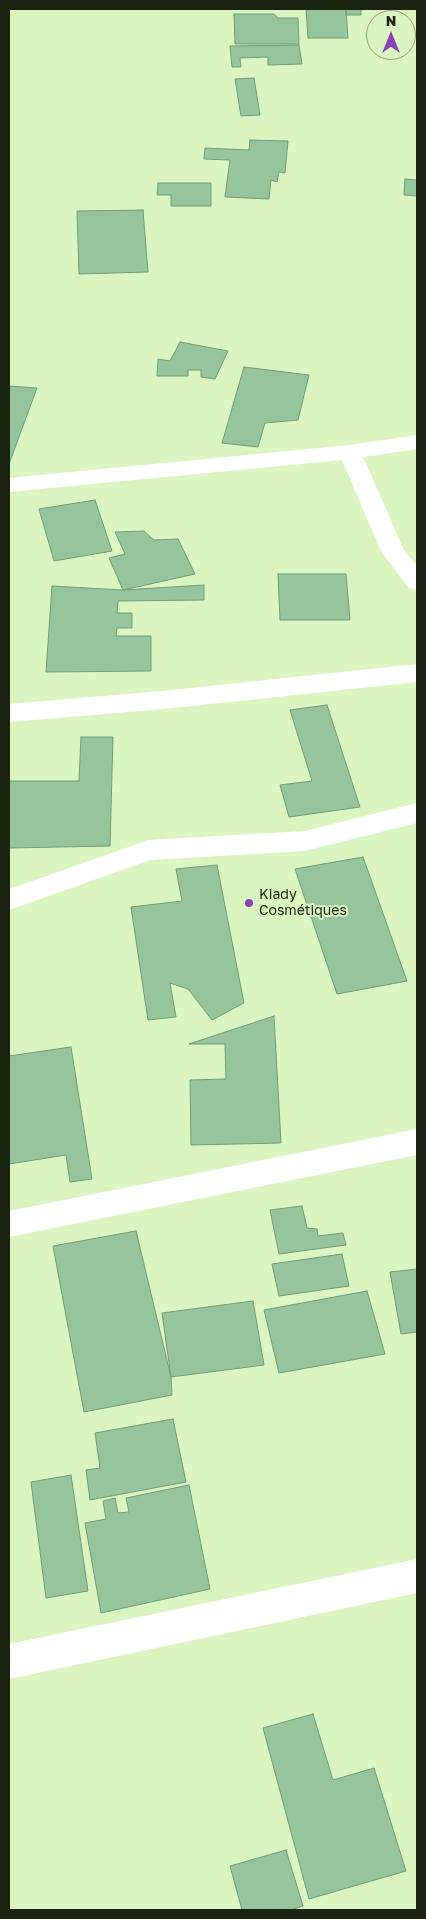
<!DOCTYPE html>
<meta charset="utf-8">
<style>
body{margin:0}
#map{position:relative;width:426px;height:1919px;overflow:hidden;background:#dbf5c0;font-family:"Golos Text",sans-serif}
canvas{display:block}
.frame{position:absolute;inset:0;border:10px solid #1a230f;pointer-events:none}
.north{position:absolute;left:366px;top:10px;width:50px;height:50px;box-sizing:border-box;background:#dbf5c0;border:1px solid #8ea179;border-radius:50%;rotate:0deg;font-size:14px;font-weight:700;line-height:20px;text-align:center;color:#1a230f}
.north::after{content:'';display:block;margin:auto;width:18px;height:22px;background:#8843b7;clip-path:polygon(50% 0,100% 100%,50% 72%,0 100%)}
</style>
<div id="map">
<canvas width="426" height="1919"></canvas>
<div class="frame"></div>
<div class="north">N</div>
</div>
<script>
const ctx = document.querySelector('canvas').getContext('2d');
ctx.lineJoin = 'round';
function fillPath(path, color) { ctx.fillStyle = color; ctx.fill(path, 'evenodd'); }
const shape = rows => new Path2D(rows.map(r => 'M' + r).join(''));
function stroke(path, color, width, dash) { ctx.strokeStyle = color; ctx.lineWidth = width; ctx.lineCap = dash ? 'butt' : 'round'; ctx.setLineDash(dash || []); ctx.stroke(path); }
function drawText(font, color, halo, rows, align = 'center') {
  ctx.font = font + ' "Golos Text",sans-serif'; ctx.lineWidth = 4; ctx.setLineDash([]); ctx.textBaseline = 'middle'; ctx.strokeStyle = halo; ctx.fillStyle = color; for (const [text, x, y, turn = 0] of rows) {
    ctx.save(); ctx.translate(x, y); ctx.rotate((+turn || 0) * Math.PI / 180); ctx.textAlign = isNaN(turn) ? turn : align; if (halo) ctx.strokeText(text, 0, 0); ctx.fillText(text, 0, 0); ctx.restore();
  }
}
const building = shape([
 [306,9,346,9,348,38,308,38,306,9],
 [346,9,361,9,361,15,346,15,346,9],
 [234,14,274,14,278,18,298,18,299,44,235,44,234,14],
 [299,45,302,64,268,65,268,57,240,58,241,67,232,67,230,46,299,45],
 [254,78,260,115,241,116,235,79,254,78],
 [250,140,288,141,285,173,279,172,277,182,271,180,269,199,225,197,230,160,204,159,205,148,249,150,250,140],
 [405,179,417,180,417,196,404,195,405,179],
 [158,183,211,183,211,206,171,206,171,195,157,195,158,183],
 [143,210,148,272,79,274,77,211,143,210],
 [180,342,228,351,215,379,201,377,201,370,188,370,188,376,157,376,158,359,170,361,180,342],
 [244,367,309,375,298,420,265,423,258,447,222,443,244,367],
 [9,386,37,388,9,464,9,386],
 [95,500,112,551,54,561,39,509,95,500],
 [144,531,154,540,178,539,195,574,123,590,109,558,125,554,115,532,144,531],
 [278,574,346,574,350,620,280,620,278,574],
 [204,585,204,600,118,601,117,613,132,613,132,628,117,628,116,636,151,636,151,671,46,672,52,586,123,590,204,585],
 [327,705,360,807,289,817,280,785,312,781,290,710,327,705],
 [81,737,113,737,110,846,9,848,9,781,79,781,81,737],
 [363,857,407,981,337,994,295,869,363,857],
 [217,865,244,1003,212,1020,188,989,170,983,176,1017,148,1020,131,907,182,901,176,869,217,865],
 [274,1016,281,1143,191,1145,190,1080,226,1079,225,1044,189,1044,274,1016],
 [71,1047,92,1179,70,1182,66,1155,9,1164,9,1056,71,1047],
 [302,1206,307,1228,317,1229,318,1236,343,1233,346,1245,279,1254,270,1210,302,1206],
 [136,1231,171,1377,172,1395,84,1412,53,1246,136,1231],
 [342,1254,349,1286,279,1296,272,1264,342,1254],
 [417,1269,417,1332,401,1334,390,1272,417,1269],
 [367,1291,385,1354,279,1373,264,1310,367,1291],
 [253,1301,264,1365,171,1377,162,1313,253,1301],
 [173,1419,186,1482,90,1500,86,1470,100,1468,95,1433,173,1419],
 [71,1475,88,1591,46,1598,31,1482,71,1475],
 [189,1485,210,1589,101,1613,85,1523,106,1519,103,1501,115,1498,118,1513,129,1512,126,1498,189,1485],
 [313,1714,333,1780,374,1768,406,1871,309,1899,263,1728,313,1714],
 [286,1850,303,1906,290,1910,242,1910,230,1866,286,1850]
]);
fillPath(building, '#96c49c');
stroke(building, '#709d77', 1);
fillPath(shape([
 [417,435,417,449,363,457,404,550,417,566,417,590,409,588,382,553,342,460,9,492,9,478,350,445,417,435],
 [417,664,417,682,163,709,9,722,9,704,163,691,417,664],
 [417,803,417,823,305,851,150,860,9,910,9,889,149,840,305,831,417,803],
 [417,1129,417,1155,9,1237,9,1211,417,1129],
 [417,1559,417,1593,9,1679,9,1644,417,1559]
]), '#fff');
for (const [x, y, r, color] of [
 [249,903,5,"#8843b7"]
]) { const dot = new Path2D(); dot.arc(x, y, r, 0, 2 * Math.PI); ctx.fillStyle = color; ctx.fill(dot); stroke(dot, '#dbf5c0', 2); }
drawText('14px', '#1a230f', '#dbf5c0', [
 ["Kiady",259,895],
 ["Cosmétiques",259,911]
], 'left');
</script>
